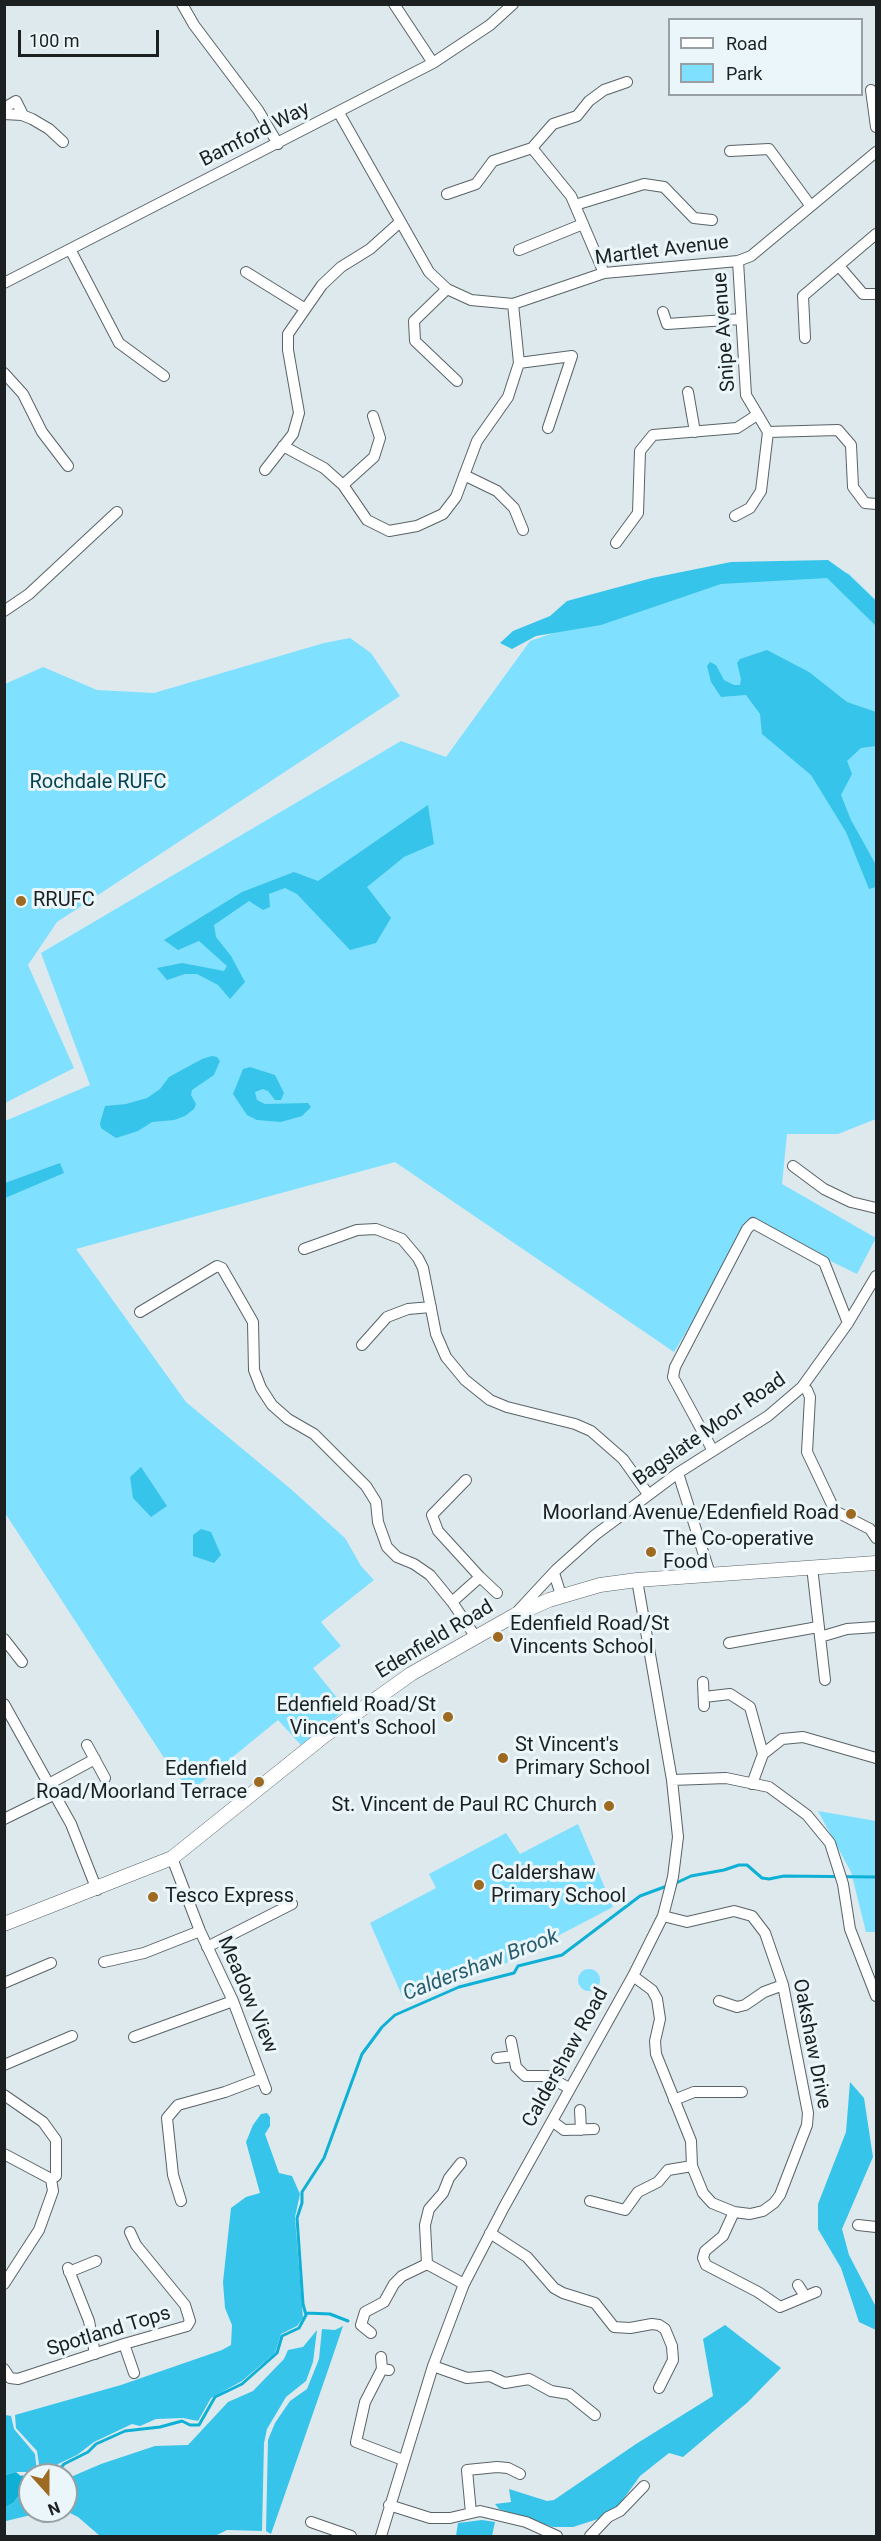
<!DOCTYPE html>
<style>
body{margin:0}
#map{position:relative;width:881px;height:2541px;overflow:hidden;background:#dde9ed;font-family:Roboto,sans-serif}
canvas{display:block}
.frame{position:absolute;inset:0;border:6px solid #1c2021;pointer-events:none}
.legend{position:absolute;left:668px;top:18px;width:195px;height:78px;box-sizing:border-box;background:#ebf6fa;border:2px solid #98a0a3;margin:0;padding:8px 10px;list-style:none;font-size:18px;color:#1c2021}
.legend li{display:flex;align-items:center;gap:12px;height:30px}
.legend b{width:30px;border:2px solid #98a0a3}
.north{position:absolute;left:18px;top:2463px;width:60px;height:60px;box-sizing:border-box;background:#ebf6fa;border:2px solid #98a0a3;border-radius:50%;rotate:159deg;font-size:16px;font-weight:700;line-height:24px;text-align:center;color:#1c2021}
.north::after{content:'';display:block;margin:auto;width:21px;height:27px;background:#9e6a21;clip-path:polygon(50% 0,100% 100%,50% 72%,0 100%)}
.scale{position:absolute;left:18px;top:30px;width:141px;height:27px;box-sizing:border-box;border:3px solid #1c2021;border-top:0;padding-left:8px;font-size:18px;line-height:21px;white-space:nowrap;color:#1c2021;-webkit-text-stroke:4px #ebf6fa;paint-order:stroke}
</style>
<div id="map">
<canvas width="881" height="2541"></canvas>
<div class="frame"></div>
<ul class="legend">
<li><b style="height:8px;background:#fff"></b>Road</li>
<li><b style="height:16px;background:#80e0ff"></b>Park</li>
</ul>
<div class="north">N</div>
<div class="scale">100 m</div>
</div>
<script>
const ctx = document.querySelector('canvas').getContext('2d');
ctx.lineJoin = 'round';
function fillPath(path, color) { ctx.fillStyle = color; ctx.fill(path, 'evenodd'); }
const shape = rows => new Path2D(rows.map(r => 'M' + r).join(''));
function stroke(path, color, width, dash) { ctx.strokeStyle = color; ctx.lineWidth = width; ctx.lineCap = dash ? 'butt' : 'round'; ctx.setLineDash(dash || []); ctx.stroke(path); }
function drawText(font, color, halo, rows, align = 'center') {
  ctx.font = font + ' Roboto,sans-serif'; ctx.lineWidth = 6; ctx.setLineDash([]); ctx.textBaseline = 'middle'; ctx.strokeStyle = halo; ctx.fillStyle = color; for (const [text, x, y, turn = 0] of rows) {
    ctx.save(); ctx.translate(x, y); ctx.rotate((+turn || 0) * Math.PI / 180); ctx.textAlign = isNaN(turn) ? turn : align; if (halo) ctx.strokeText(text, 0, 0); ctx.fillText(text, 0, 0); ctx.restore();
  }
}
fillPath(shape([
 [848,573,876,600,876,1119,838,1134,787,1134,782,1184,876,1238,857,1274,749,1221,725,1268,674,1352,395,1162,76,1249,186,1402,292,1490,345,1538,361,1566,374,1580,321,1622,341,1646,313,1668,346,1709,301,1745,278,1720,191,1791,168,1764,5,1513,5,1121,90,1085,41,953,401,741,446,757,530,641,715,578],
 [350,638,371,653,400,696,57,922,28,965,74,1068,5,1103,5,684,43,667,97,690,154,693,324,643],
 [818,1811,876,1821,876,1932,866,1932,851,1872],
 [578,1824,613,1907,506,1963,403,1998,370,1923,436,1888,429,1874,506,1833,520,1854],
 '578 1980a11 11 0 1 1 22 0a11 11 0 1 1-22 0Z'
]), '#80e0ff');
fillPath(shape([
 [828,560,849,575,876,601,876,626,827,578,721,584,601,625,536,636,512,649,500,643,513,631,550,616,567,601,652,578,731,562],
 [767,650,809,672,847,702,876,712,876,746,861,748,847,761,852,774,841,795,851,820,876,865,876,887,869,889,846,832,811,775,762,734,760,714,746,695,721,697,711,682,707,666,710,662,716,665,724,680,734,685,740,685,741,679,737,663,740,659],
 [428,805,434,844,404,857,367,887,391,918,376,943,350,950,297,894,285,888,269,894,270,907,263,910,249,901,214,925,216,937,231,956,245,982,230,999,218,985,197,974,185,974,167,980,157,968,182,963,224,971,227,966,199,941,178,950,164,940,242,892,294,872,318,881],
 [212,1056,217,1057,220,1061,214,1075,192,1090,191,1095,196,1104,194,1109,185,1116,174,1120,152,1122,138,1131,116,1138,101,1128,100,1123,105,1106,126,1104,147,1098,160,1089,169,1077,202,1059],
 [250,1067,275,1075,284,1093,281,1100,275,1100,268,1091,263,1089,255,1092,257,1100,265,1104,308,1103,311,1107,302,1116,281,1122,257,1120,247,1115,233,1094,243,1069],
 [60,1163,64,1173,5,1198,5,1183],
 [141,1467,167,1506,151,1517,133,1498,130,1477],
 [201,1529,211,1532,221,1555,214,1563,193,1556,193,1535],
 [850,2082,864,2098,873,2157,842,2229,849,2255,876,2307,876,2330,859,2322,841,2268,818,2229,818,2204,846,2132],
 [267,2113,270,2117,270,2126,265,2134,279,2173,292,2176,300,2194,295,2217,303,2318,297,2326,281,2334,275,2353,242,2381,211,2398,198,2421,183,2418,156,2419,140,2426,132,2424,94,2442,77,2455,58,2464,53,2472,40,2471,37,2451,16,2428,15,2415,121,2385,222,2350,231,2345,232,2325,225,2308,223,2282,231,2208,246,2197,260,2193,246,2142,253,2125,261,2114],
 [725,2325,781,2368,748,2402,683,2457,669,2453,640,2476,617,2508,601,2518,573,2527,553,2527,499,2509,495,2504,511,2502,509,2489,547,2501,554,2500,636,2444,713,2396,703,2339],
 [343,2326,327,2373,271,2534,266,2531,268,2440,275,2423,290,2401,307,2389,319,2359,322,2329,335,2330],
 [317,2330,313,2362,306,2381,286,2397,267,2429,264,2443,262,2531,227,2530,217,2535,191,2536,100,2536,78,2517,66,2511,66,2479,101,2464,155,2446,188,2445,228,2402,253,2391,284,2359,288,2350,303,2347],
 [5,2415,11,2416,14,2429,35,2454,37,2472,16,2472,5,2475],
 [30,2488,30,2511,37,2511,31,2515,6,2521,4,2507,13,2503,24,2489],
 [482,2520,495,2522,492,2536,456,2536,458,2523]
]), '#37c4ea');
fillPath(shape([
 [16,2472,22,2477,24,2489,13,2503,5,2507,5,2475]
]), '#0fb0d6');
stroke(shape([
 [674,1884,691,1876,724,1870,739,1865,747,1865,762,1878,769,1879,784,1876,876,1877],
 [306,2313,330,2314,348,2321],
 [50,2475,56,2474,64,2464,88,2452,96,2444,125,2431,160,2427,182,2421,190,2425,199,2425,215,2397,242,2384,277,2353,282,2336,299,2328,306,2315,303,2304,297,2218,302,2203,302,2192,324,2158,362,2054,382,2027,395,2015,459,1987,514,1973,518,1966,562,1955,640,1896,667,1886],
 [22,2477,30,2478]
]), '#0fb0d6', 3);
const minor = shape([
 [182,4,194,25,258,110,278,144],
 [394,4,433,63],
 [871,90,876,127],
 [4,108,16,101,23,115],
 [339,113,429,272,447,289,471,300,513,304,604,273,738,261,751,256,876,152],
 [4,114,22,115,32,119,49,129,63,142],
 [532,148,571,196,604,273],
 [730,151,769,149,810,205],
 [447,194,476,184,493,161,532,148,553,124,577,116,589,101,604,90,627,82],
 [575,205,644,184,664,187,694,218,712,220],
 [70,249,119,343,164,376],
 [519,250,583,224],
 [738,261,746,395,768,432],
 [839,266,863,294,876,294],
 [246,272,304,308],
 [4,283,433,63,490,25,513,4],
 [447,289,414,321,415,341,457,381],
 [663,312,667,324,741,319],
 [805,338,803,296,876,234],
 [519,363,572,356,548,428],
 [4,373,23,394,42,432,68,466],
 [688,392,695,432],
 [768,432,838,430,851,445,853,487,865,503,876,504],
 [283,446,324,468,343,485,367,520,389,531,417,526,443,514,456,497,477,441,508,397,519,363,513,304],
 [265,470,293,434,299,413,288,350,288,334,322,285,341,267,370,249,399,223],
 [464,475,497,491,514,508,523,530],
 [343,485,374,457,380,438,373,416],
 [735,516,750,508,761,491,768,432],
 [616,543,638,513,640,451,653,435,737,428,757,415],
 [4,611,29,594,117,512],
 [793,1166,824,1189,851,1202,876,1208],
 [304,1249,357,1230,376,1229,402,1239,418,1258,423,1268,436,1334,446,1357,465,1380,490,1400,507,1407,575,1424,591,1431,623,1459,648,1494],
 [140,1312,217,1266,222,1268,253,1322,254,1370,261,1388,272,1405,288,1419,314,1434,366,1486,376,1502,378,1522,387,1547,397,1557,414,1564,430,1575,452,1602,475,1636],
 [362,1345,387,1317,408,1309,431,1307],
 [802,1387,807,1390,810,1397,807,1452,835,1511,870,1529,876,1538],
 [713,1451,673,1377,675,1367,747,1229,753,1223,824,1262,848,1323],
 [678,1473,710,1574],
 [466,1480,432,1515,438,1531,480,1577,497,1593],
 [812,1567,825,1680],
 [554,1573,561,1595],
 [452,1602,480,1577],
 [517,1612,556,1570,595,1535,678,1473,768,1416,802,1387,848,1323,876,1276],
 [820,1637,847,1629,876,1627],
 [4,1639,22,1662],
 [729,1643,818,1627],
 [703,1682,704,1706],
 [704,1697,730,1694,750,1707,763,1754],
 [4,1704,71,1824,97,1890],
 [87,1745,105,1778],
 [672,1780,726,1778,769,1787,807,1815,830,1843,843,1884,850,1929,876,1996],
 [752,1784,763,1754,782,1739,803,1737,876,1758],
 [47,1785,95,1759],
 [4,1819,53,1795],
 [172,1858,200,1931,233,2001,266,2089],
 [207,1947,292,1904],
 [104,1962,144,1953,200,1931],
 [633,1976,652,1990,657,1999,660,2019,655,2041,656,2054,691,2141,692,2166,703,2193,712,2203,734,2212,750,2214,763,2211,774,2203,780,2195,807,2125,808,2113,783,1985,765,1933,752,1916,734,1911,687,1922,663,1916],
 [4,1983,51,1963],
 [719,2001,737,2007,745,2005,764,1992,783,1985],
 [134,2037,233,2001],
 [511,2041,516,2067,525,2076,547,2076,569,2088],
 [497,2058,514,2056],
 [4,2065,72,2036],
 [4,2095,43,2122,56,2140,56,2176,51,2179,53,2191,39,2230,4,2284],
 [674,2100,694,2092,742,2092],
 [580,2110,581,2130],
 [552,2121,564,2130,594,2129],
 [4,2154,51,2179],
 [461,2163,449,2178,443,2193,429,2209,425,2225,427,2264,464,2284],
 [181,2201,173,2175,167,2118,178,2105,225,2092,262,2078],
 [590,2201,625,2210,638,2192,658,2182,668,2170,692,2166],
 [734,2212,723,2236,705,2251,703,2258,706,2265,758,2292,780,2307,816,2292],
 [858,2225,876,2227],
 [490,2233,527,2257,554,2288,563,2293,595,2303,614,2327,630,2328,652,2324,659,2325,665,2329,672,2346,673,2360,659,2388],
 [68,2268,89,2321,95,2354],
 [69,2272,96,2261],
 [798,2285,805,2296],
 [371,2333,361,2325,365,2312,384,2302,394,2284,402,2276,427,2264],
 [124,2344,134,2373],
 [381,2357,382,2369,389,2370],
 [433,2366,467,2378,490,2376,505,2383,529,2379,551,2391,569,2394,595,2415],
 [4,2369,10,2378,18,2379,124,2344,187,2326,190,2321,185,2305,136,2245,130,2232],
 [382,2369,365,2402,356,2442,403,2460],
 [389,2505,430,2518,450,2518,480,2511,526,2522,557,2536],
 [471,2513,467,2470,497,2467,508,2468,520,2474],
 [311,2522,351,2536],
 [381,2536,433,2366,464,2284,504,2207,633,1976,663,1916,673,1877,678,1837,672,1780,637,1580],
 [590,2536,608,2517,620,2511,644,2486]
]);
const major = shape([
 [4,1924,172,1858,324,1736,411,1674,515,1615,549,1600,600,1585,637,1580,876,1563]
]);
stroke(minor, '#596367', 12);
stroke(major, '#596367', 15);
stroke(minor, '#fff', 10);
stroke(major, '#fff', 14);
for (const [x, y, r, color] of [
 [21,901,6,"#9e6a21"],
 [851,1514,6,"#9e6a21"],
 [651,1552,6,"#9e6a21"],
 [498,1637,6,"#9e6a21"],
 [448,1717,6,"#9e6a21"],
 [503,1758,6,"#9e6a21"],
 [259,1782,6,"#9e6a21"],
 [609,1806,6,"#9e6a21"],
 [479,1885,6,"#9e6a21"],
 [153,1897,6,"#9e6a21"]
]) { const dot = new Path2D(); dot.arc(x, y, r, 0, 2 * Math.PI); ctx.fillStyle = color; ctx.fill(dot); stroke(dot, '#ebf6fa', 2); }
drawText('20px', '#1c2021', '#ebf6fa', [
 ["Bamford Way",255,135,-27],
 ["Martlet Avenue",662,251,-7],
 ["Snipe Avenue",725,332,-94],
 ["Bagslate Moor Road",710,1430,-35],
 ["Edenfield Road",435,1640,-31],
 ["Meadow View",247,1995,67],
 ["Oakshaw Drive",811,2044,79],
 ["Caldershaw Road",566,2058,-61],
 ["Spotland Tops",109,2332,-17]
]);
drawText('20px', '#064453', '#ebf6fa', [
 ["Rochdale RUFC",98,783]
]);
drawText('20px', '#1c2021', '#ebf6fa', [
 ["RRUFC",33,901],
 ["Moorland Avenue/Edenfield Road",839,1514,"right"],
 ["The Co-operative",663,1540],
 ["Food",663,1563],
 ["Edenfield Road/St",510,1625],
 ["Vincents School",510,1648],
 ["Edenfield Road/St",436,1706,"right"],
 ["Vincent's School",436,1729,"right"],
 ["St Vincent's",515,1746],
 ["Primary School",515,1769],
 ["Edenfield",247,1770,"right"],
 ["Road/Moorland Terrace",247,1793,"right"],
 ["St. Vincent de Paul RC Church",597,1806,"right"],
 ["Caldershaw",491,1874],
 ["Primary School",491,1897],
 ["Tesco Express",165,1897]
], 'left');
drawText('italic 21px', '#275d6e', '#ebf6fa', [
 ["Caldershaw Brook",481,1966,-21]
]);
</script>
